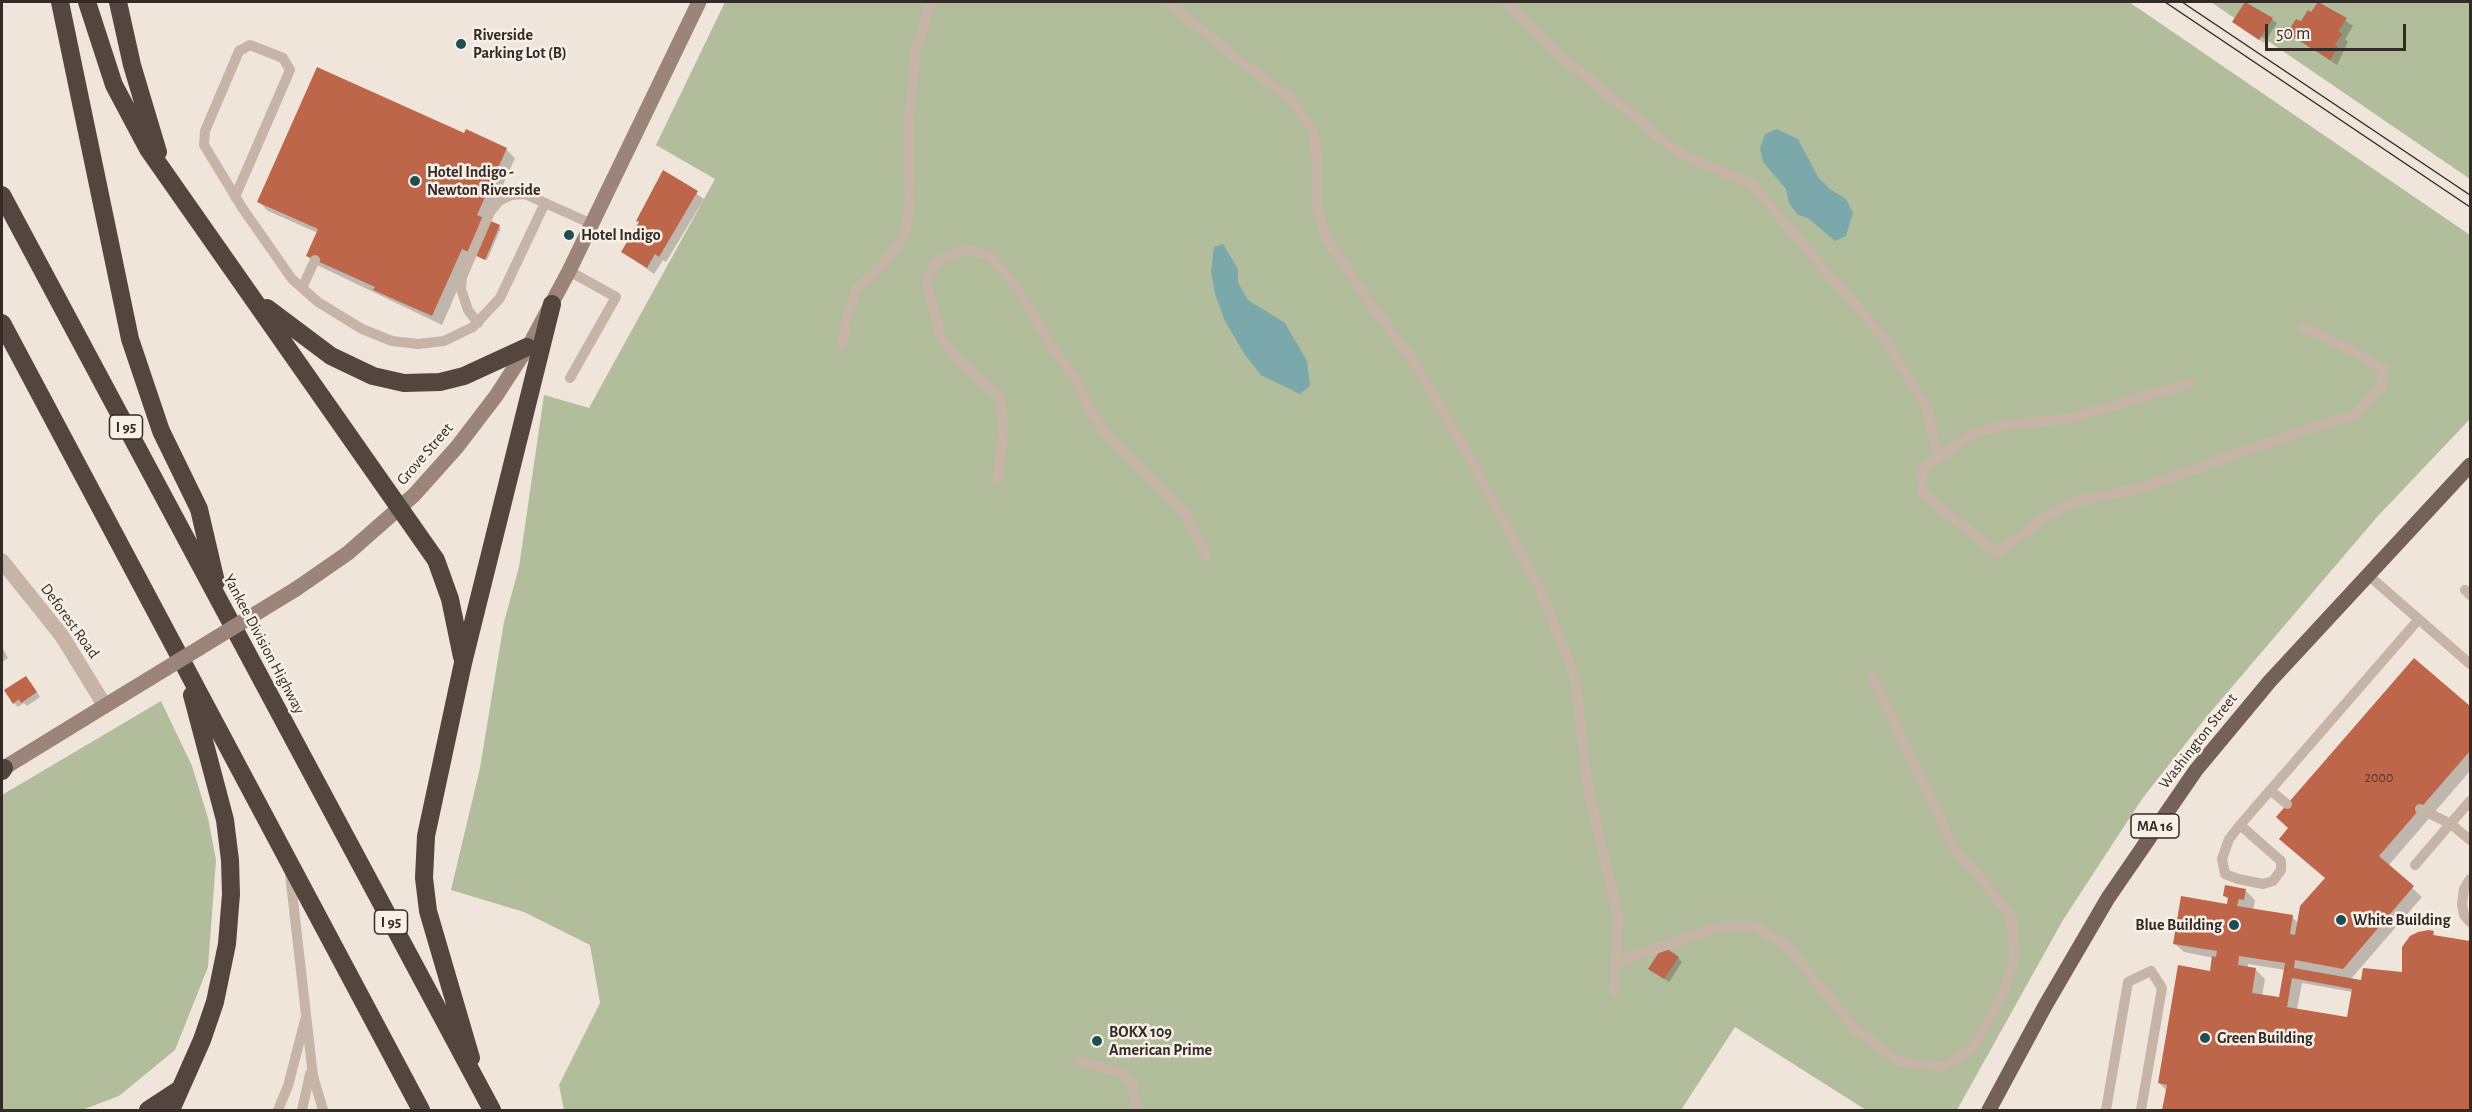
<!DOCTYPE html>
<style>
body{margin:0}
#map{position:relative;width:2472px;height:1112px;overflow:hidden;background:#efe5da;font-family:"Alegreya Sans",sans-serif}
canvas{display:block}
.frame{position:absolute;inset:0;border:3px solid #332b27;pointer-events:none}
.scale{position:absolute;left:2265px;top:24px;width:141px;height:27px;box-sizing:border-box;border:3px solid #332b27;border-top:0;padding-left:8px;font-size:18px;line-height:21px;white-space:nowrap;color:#332b27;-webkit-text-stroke:4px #f8efe6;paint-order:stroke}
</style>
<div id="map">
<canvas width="2472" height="1112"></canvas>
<div class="frame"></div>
<div class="scale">50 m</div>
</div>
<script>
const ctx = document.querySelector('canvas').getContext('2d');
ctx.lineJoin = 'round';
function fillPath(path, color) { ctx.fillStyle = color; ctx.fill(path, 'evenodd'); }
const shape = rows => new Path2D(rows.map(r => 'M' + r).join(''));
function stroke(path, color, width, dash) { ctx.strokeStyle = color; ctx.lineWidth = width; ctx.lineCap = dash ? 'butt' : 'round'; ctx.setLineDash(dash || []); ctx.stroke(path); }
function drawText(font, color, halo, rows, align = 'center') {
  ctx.font = font + ' "Alegreya Sans",sans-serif'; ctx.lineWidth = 5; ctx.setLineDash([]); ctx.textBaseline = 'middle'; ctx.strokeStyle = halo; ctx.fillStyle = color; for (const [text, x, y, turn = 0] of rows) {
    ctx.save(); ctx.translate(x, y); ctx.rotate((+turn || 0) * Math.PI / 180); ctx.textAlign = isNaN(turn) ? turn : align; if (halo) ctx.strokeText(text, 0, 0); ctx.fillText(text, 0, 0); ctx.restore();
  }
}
fillPath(shape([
 [725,2,2129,2,2470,235,2470,419,2377,517,2208,715,2142,799,2063,920,1957,1110,1866,1110,1735,1027,1681,1110,564,1110,559,1085,600,1003,590,945,524,912,451,890,480,768,504,622,519,567,544,395,589,408,715,179,656,145],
 [2211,2,2470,2,2470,179],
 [161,701,192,766,208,818,216,860,208,967,175,1050,119,1096,82,1110,2,1110,2,795]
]), '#b2bd9b');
fillPath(shape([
 [1777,129,1798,139,1818,177,1830,189,1846,199,1853,213,1846,236,1835,241,1808,218,1798,215,1789,203,1786,189,1763,162,1760,148,1765,134],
 [1223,244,1238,269,1238,283,1248,300,1285,323,1307,361,1310,386,1300,394,1261,375,1245,355,1225,321,1215,294,1211,271,1214,247]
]), '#7ba8aa');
fillPath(shape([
 [2246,2,2277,23,2264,43,2234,22],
 [2319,2,2353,26,2345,39,2348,42,2337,65,2289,33,2312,14],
 [465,135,506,149,515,158,487,221,501,228,487,260,473,254,442,325,317,265,308,256,318,233,268,211,259,202],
 [664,172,704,199,666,262,663,260,654,274,623,252,641,223],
 [2,647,8,658,2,662],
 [2415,660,2470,708,2470,771,2388,866,2422,897,2350,980,2362,982,2404,974,2433,933,2437,937,2470,942,2470,1110,2164,1110,2167,1091,2159,1083,2211,972,2214,958,2184,952,2174,943,2228,906,2229,900,2224,896,2246,891,2255,900,2253,910,2292,917,2298,923,2326,879],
 [2248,964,2285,970,2280,999,2262,996,2265,979,2256,970,2248,968],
 [2302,983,2353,992,2348,1020,2297,1010],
 [30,682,40,697,27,706,24,703,18,707,14,703],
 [1678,958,1682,962,1669,982,1650,968]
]), '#0003');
fillPath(shape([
 [2245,2,2273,18,2259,40,2232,22],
 [2318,2,2347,18,2338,31,2342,34,2335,45,2338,47,2330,60,2287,33,2296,19,2301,21,2308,10,2311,12],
 [317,67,464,133,466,129,507,148,477,215,500,225,485,260,462,249,432,316,373,290,375,287,306,256,318,229,257,202],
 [663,170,698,191,659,257,655,254,647,268,621,252,639,222,636,221],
 [2414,658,2470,706,2470,751,2379,856,2414,886,2343,969,2295,960,2294,968,2361,980,2363,968,2402,972,2402,947,2410,936,2418,932,2429,930,2434,931,2433,935,2470,941,2470,1110,2162,1110,2167,1085,2158,1083,2178,965,2210,971,2212,956,2216,957,2217,951,2173,944,2181,896,2227,904,2228,897,2223,896,2225,885,2246,889,2244,900,2239,899,2237,906,2293,915,2290,934,2295,935,2300,906,2325,878,2279,839,2288,828,2276,817],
 [2239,956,2285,963,2279,997,2252,993,2256,968,2238,965],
 [2292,978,2352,989,2347,1017,2287,1007],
 [26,676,37,692,21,703,19,699,13,704,4,690],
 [1663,946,1679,957,1664,979,1648,969]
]), '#bd664a');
stroke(shape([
 [1168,2,1237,59,1291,99,1313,131,1317,159,1317,208,1325,236,1367,299,1412,359,1462,444,1541,591,1575,677,1587,783,1618,917,1614,991],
 [1505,2,1562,57,1680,154,1750,183,1883,337,1927,408,1939,458],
 [235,197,290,70,283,58,250,45,239,51,205,131,204,145,243,209,292,279,318,302,362,329,392,341,418,344,444,341,473,327,500,298,545,203],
 [569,271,616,297,570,378],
 [302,288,315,260],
 [478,323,468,310,461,289,462,277,490,212,499,201,511,195,525,194,592,224],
 [842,345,848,313,856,290,882,265,904,237,910,203,909,125,915,53,931,2],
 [2190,383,2068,419,2011,424,1974,433,1921,470,1923,494,1997,553,2053,512,2074,502,2138,489,2313,427,2354,416,2381,388,2384,370,2353,351,2303,327],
 [998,479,1003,426,1000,397,955,357,940,335,926,280,936,262,964,249,988,255,1014,283,1058,356,1077,380,1090,411,1108,436,1185,513,1206,555],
 [2368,575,2470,664],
 [2465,590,2470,595],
 [2270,790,2287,804],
 [2420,809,2451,824,2470,840],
 [2240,825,2281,861,2281,870,2273,881,2263,884,2238,879,2225,874,2222,859,2229,839,2240,825,2419,619],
 [2415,865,2470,801],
 [290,874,313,1076,323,1110],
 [2470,879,2464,889,2462,904,2464,915,2470,922],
 [1615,963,1721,926,1755,926,1787,946,1856,1030,1898,1061,1943,1067,1972,1049,2001,999,2015,956,2011,915,1954,848,1872,676],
 [1079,1061,1122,1073,1132,1082,1137,1110],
 [278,1110,288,1086,305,1020],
 [302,1110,310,1074],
 [2106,1110,2128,982,2151,971,2162,988,2141,1110]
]), '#c6b5a7', 10);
stroke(shape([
 [2,561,62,636,105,706]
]), '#c6b5a7', 15);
stroke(shape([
 [296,589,348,553,414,495,457,447,496,396,531,342,569,271,699,2],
 [2,769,121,696]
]), '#9a8578', 15);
stroke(shape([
 [1989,1110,2045,1006,2108,898,2196,770,2270,681,2470,465]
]), '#746259', 15);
stroke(shape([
 [60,2,130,339,161,431,199,509,216,582],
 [87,2,114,85,148,149,436,560,450,599,462,657],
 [118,2,132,65,158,152],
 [2,195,492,1110],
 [267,308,331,356,373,376,404,383,440,382,464,376,527,347],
 [2,323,421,1110],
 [2,771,4,768],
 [471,1058,428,911,424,878,426,836,463,663,552,304],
 [148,1110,180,1089],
 [171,1110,202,1040,215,1002,227,944,231,894,230,860,225,820,192,695]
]), '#54453f', 18);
stroke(shape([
 [2165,2,2470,207],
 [2182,2,2470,195]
]), '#332b27', 1.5);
stroke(shape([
 [121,696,296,589]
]), '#9a8578', 15);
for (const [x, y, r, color] of [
 [461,44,6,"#1f4e52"],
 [415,181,6,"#1f4e52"],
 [569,235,6,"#1f4e52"],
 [2341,920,6,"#1f4e52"],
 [2234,925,6,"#1f4e52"],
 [2205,1038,6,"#1f4e52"],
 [1097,1041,6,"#1f4e52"]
]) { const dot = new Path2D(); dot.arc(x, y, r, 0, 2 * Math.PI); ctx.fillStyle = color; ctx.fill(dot); stroke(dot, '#f8efe6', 2); }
drawText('14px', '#563a30', null, [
 ["2000",2379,778]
]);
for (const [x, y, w] of [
 [126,427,33],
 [2155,826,48],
 [391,922,33]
]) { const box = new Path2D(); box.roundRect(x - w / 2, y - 12, w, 24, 4.5); ctx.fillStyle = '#f8efe6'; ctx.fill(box); stroke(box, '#332b27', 1.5); }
drawText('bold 15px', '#332b27', null, [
 ["I 95",126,427],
 ["MA 16",2155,826],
 ["I 95",391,922]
]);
drawText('bold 16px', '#332b27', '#f8efe6', [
 ["Riverside",473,35],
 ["Parking Lot (B)",473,53],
 ["Hotel Indigo -",427,172],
 ["Newton Riverside",427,190],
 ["Hotel Indigo",581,235],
 ["White Building",2353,920],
 ["Blue Building",2222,925,"right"],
 ["BOKX 109",1109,1032],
 ["American Prime",1109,1050],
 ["Green Building",2217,1038]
], 'left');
drawText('16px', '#332b27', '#f8efe6', [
 ["Grove Street",425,454,-49],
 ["Deforest Road",70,621,54],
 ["Yankee Division Highway",264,644,62],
 ["Washington Street",2198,741,-52]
]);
</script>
